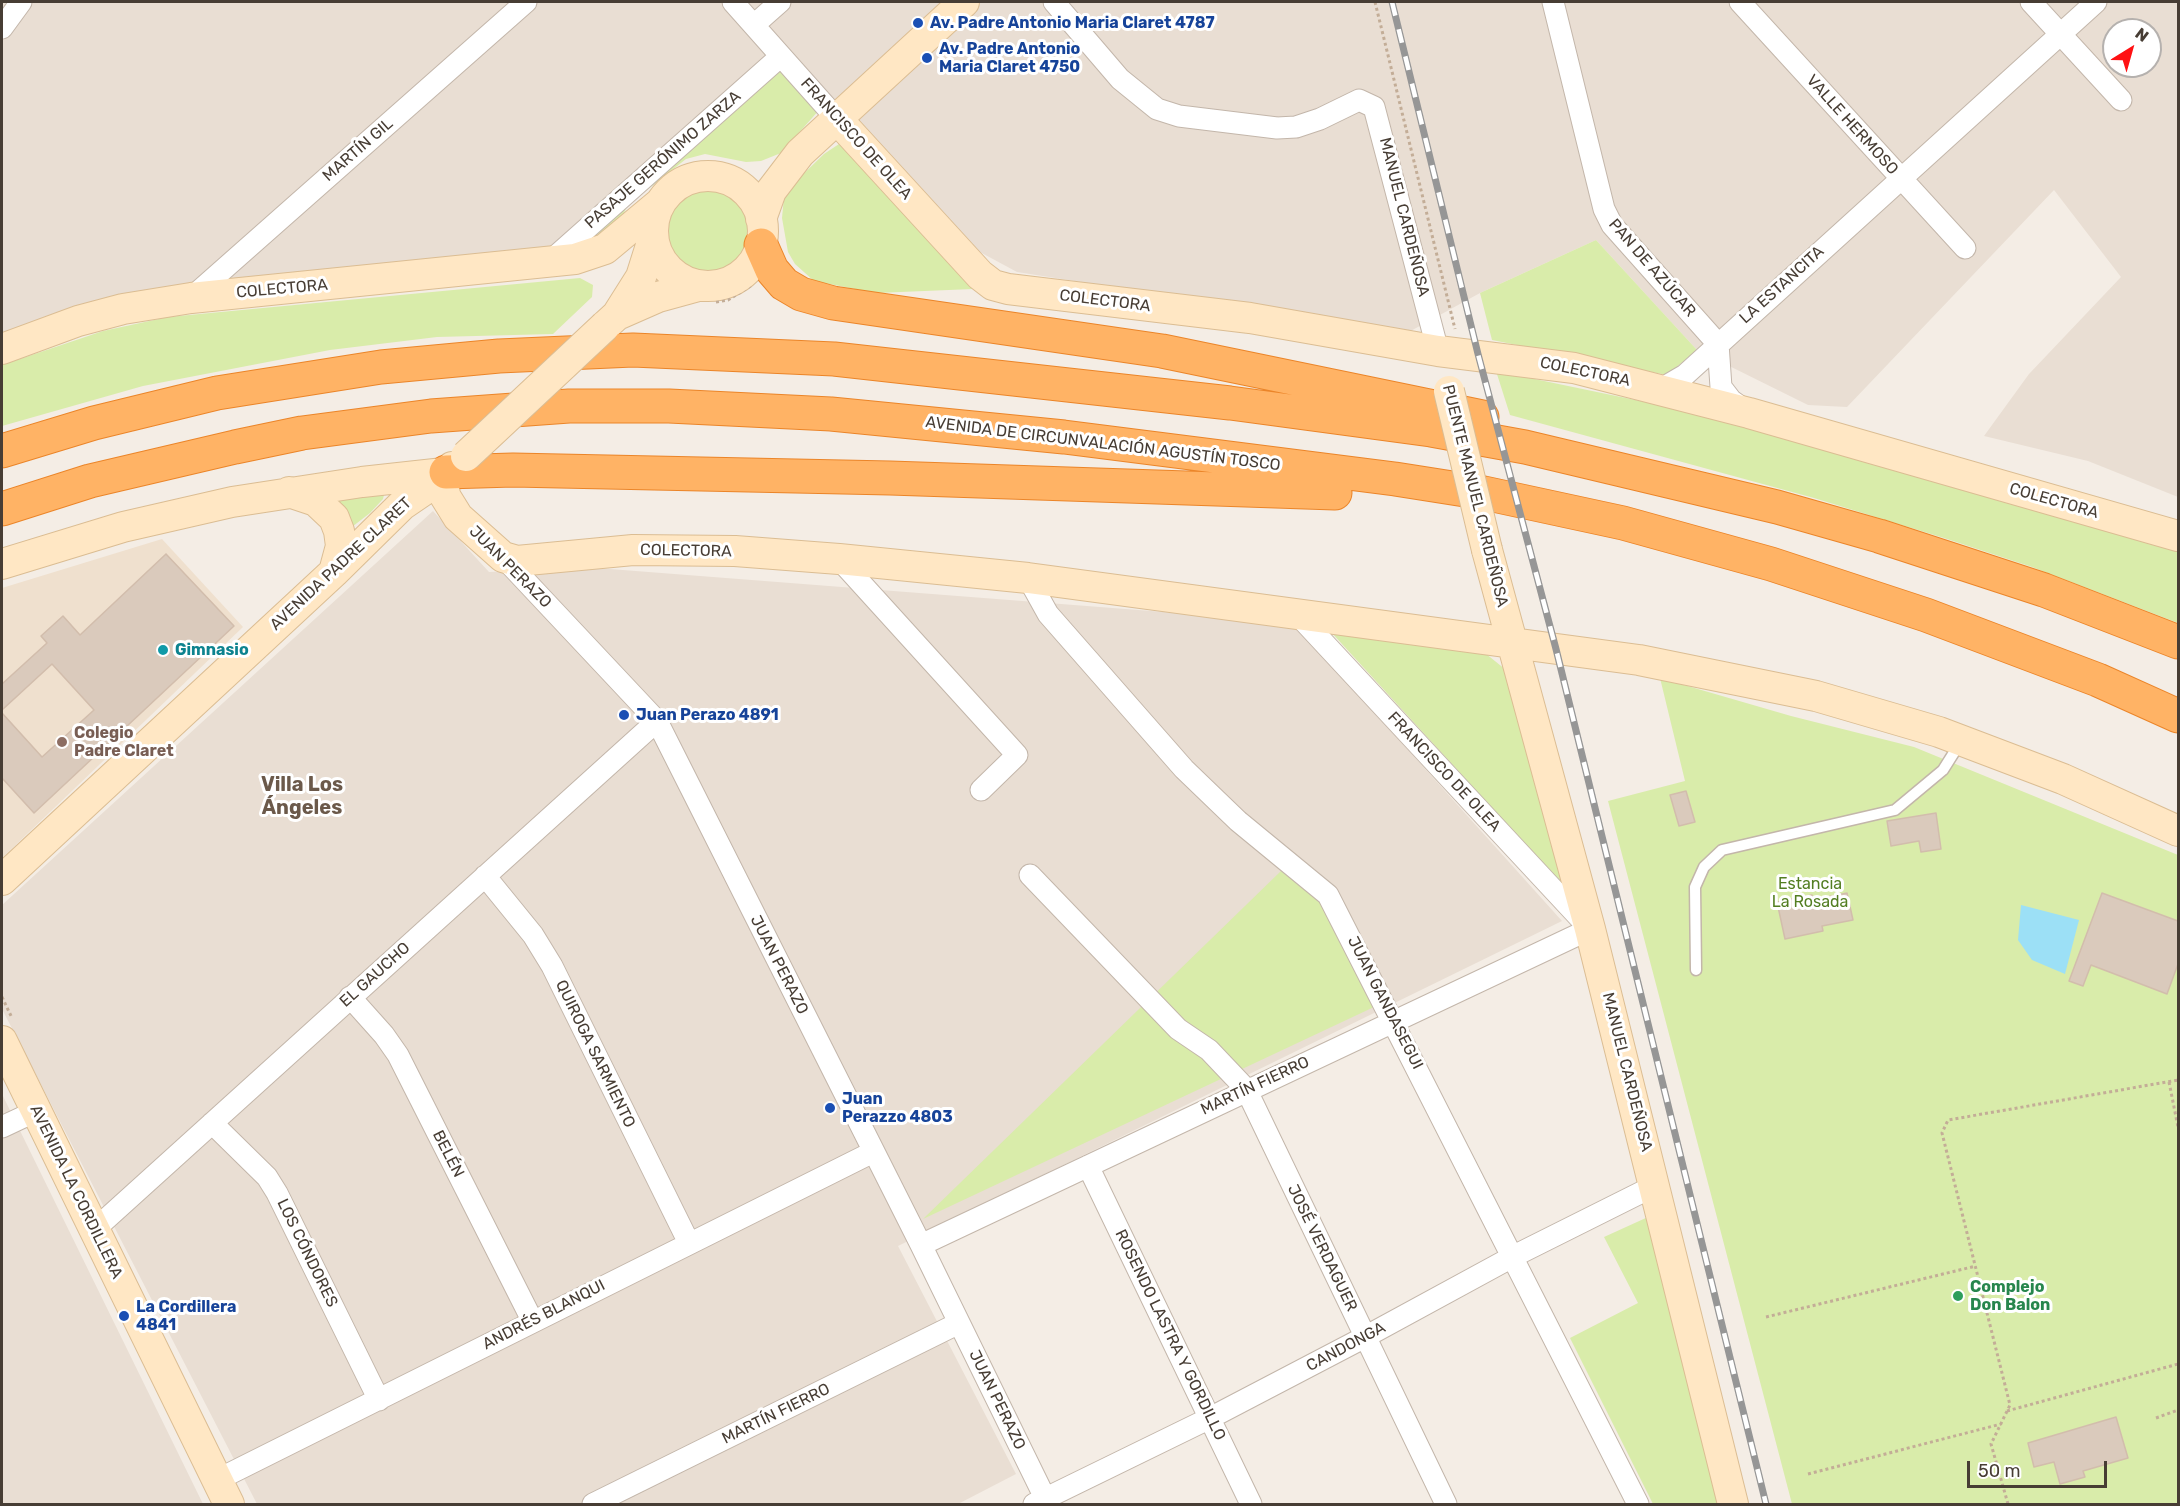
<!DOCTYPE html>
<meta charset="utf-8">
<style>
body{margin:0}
#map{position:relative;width:2180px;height:1506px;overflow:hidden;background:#f4ede5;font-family:Rubik,sans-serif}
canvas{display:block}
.frame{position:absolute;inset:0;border:3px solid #473d34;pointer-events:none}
.north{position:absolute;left:2102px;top:18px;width:60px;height:60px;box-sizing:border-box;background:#fff;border:2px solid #b5b1ae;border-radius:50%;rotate:37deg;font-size:16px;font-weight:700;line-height:24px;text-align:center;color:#473d34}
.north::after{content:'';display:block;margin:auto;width:21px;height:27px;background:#ff1113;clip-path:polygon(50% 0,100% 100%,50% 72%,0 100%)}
.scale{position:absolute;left:1967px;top:1461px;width:140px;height:27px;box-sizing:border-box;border:3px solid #473d34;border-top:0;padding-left:8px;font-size:18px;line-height:21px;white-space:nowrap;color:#473d34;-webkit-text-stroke:4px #fff;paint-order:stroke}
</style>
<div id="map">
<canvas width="2180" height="1506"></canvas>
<div class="frame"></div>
<div class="north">N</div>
<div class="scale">50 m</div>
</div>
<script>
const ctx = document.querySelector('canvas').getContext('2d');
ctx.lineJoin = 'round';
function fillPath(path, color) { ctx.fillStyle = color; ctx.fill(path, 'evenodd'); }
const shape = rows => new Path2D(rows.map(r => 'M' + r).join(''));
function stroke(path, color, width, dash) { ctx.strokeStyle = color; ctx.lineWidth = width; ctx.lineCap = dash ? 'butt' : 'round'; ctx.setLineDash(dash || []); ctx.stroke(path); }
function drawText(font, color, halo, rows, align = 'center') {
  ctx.font = font + ' Rubik,sans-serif'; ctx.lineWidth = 6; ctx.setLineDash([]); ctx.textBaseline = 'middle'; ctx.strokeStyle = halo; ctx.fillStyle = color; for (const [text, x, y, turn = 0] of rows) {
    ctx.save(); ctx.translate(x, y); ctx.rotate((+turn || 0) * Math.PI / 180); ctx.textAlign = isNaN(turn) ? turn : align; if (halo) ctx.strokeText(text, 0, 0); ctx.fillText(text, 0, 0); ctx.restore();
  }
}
fillPath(shape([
 [2,2,2178,2,2178,497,2088,461,1984,436,2029,374,2121,277,2054,190,1847,407,1808,405,1697,350,1596,240,1480,293,1407,333,1017,272,978,251,781,57,546,264,191,298,2,349],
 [2114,30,2150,30,2150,66,2114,66],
 [433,511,489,572,597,568,1293,622,1562,921,898,1246,1016,1474,958,1504,257,1504,2,1009,2,905],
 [2,1094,203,1504,2,1504]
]), '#e9ded3');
fillPath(shape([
 [162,539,243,627,2,858,2,588]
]), '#efe0ce');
fillPath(shape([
 [781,66,820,109,781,153,761,161,746,162,705,154,686,159,628,205,617,226,582,244],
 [839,144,973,289,876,293,814,281,795,264,788,252,782,218,784,197,790,187,824,154],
 '665 231a42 42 0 1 1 84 0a42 42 0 1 1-84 0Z',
 [1596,240,1697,350,1667,375,1492,340,1480,293],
 [580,278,593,285,592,297,553,334,437,337,330,350,143,386,2,426,2,365,103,331,168,317],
 [1496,371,1722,418,2178,548,2178,623,2032,567,1944,538,1814,498,1510,415],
 [380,493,384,495,383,499,370,513,348,530,335,497],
 [1331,632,1485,653,1511,674,1569,892],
 [1660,678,1791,716,1914,747,2178,855,2178,1504,1792,1504,1608,801,1685,781],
 [1281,871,1323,904,1374,1007,923,1219],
 [1648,1217,1718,1504,1653,1504,1570,1338,1638,1303,1604,1237]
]), '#d9ecaa');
fillPath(shape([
 [2021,905,2079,920,2065,974,2032,960,2018,940]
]), '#9ce0f6');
const building = shape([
 [166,554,234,626,34,813,2,778,2,713,42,757,94,710,52,664,2,710,2,684,47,643,41,636,63,616,80,635,166,554],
 [1686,791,1695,822,1679,826,1670,795,1686,791],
 [1936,813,1941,849,1921,852,1919,841,1891,846,1887,821,1936,813],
 [1847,893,1853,920,1822,926,1823,931,1785,939,1777,902,1812,895,1813,900,1847,893],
 [2102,893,2178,921,2178,964,2167,994,2091,965,2083,986,2069,981,2102,893],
 [2116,1417,2128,1458,2083,1471,2085,1477,2060,1484,2054,1462,2034,1467,2028,1443,2116,1417]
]);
fillPath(building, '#dacabc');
stroke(building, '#d2bdac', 1.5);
const service = shape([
 [1696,970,1695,887,1704,867,1722,850,1895,810,1943,770,1960,743]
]);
const minor = shape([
 [733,2,837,119],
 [1054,2,1120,79,1157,109,1179,116,1277,128,1296,127,1320,119,1359,100,1374,107,1438,351],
 [1553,2,1604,209,1612,225,1718,344,1721,387,1731,400,1745,410],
 [1740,2,1965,248],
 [2031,2,2121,100],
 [754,25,780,2],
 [2,28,21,2],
 [548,263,781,56],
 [191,298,526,2],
 [1661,389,1685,375,2096,2],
 [503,557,657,721,921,1245,1048,1504],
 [839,559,1017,755,981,790],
 [1028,578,1048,614,1184,769,1238,821,1328,895,1638,1504],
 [1030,875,1178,1029,1209,1050,1246,1089,1446,1504],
 [485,876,533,935,552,966,689,1243],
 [350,997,384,1035,398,1055,532,1320],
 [212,1123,267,1177,277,1193,379,1400],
 [2,1127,36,1111],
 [1088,1166,1251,1504],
 [94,1230,657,721],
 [921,1245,1590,929,1298,615],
 [217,1480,873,1152],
 [593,1504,959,1323],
 [1034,1504,1210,1418,1365,1337,1514,1256,1656,1185]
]);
const secondary = shape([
 [837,119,980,275,993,285,1008,289,1250,318,1438,351,1574,368,1749,413,2178,536],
 '653 231a55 55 0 1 1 110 0a55 55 0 1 1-110 0Z',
 [761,219,771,191,800,153,964,2],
 [617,315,641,277,653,239],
 [605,326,617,315,658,297,698,286],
 [2,349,78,321,123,309,191,298,575,259,605,249,659,204],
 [443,477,445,496,458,517,503,557,517,561,633,550,735,551,839,559,1028,578,1639,660,1816,696,1939,732,2063,779,2178,831],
 [289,492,316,501,334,518,339,531,341,546,334,572],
 [1487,550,1590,929,1733,1504],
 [2,564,123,527,232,502,362,482,444,473],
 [2,880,334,572,402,505,443,477,452,467],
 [2,1041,229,1504]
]);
const motorway = shape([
 [761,245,772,270,784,284,801,294,833,303,1162,351,1482,417],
 [2,451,94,423,217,393,381,367,499,356,633,350,834,359,1230,403,1431,430,1525,447,1777,507,1879,536,2044,590,2178,642],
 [446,472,513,470,890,478,1335,493],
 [2,509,90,481,235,447,302,433,431,416,569,406,669,406,831,414,1064,437,1395,479,1484,493,1623,523,1771,564,1926,615,2098,680,2178,716]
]);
stroke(service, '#c3b6aa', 13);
stroke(minor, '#c3b6aa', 23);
stroke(secondary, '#dbbd93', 32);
stroke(motorway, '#eb8529', 35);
stroke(shape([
 [1375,2,1455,329],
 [716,302,728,300,752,285],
 [2,997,12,1018],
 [2169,1082,2178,1127],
 [1766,1317,1976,1266],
 [2007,1411,2178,1364],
 [2156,1418,2178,1410],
 [1808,1474,2001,1424],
 [2008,1504,1991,1444,2010,1405,1942,1133,1948,1120,2178,1080]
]), '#c3ad97', 3, [3, 3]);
stroke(service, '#fff', 10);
stroke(minor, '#fff', 21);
stroke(secondary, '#ffe7c4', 30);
stroke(motorway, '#ffb365', 33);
const rail = shape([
 [1392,2,1478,354,1556,649,1766,1504]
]);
stroke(rail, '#969696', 7);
stroke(rail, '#fff', 4.5, [14]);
const secondaryBridge = shape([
 [1449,391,1487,550],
 [466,456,605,326]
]);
stroke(secondaryBridge, '#dbbd93', 32, []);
stroke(secondaryBridge, '#ffe7c4', 30);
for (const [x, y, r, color] of [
 [918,23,6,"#1a4fb4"],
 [927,58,6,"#1a4fb4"],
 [163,650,6,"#0f9aa8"],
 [624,715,6,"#1a4fb4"],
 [62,742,6,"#8d6e63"],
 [830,1108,6,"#1a4fb4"],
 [1958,1296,6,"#2e9e5b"],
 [124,1316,6,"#1a4fb4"]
]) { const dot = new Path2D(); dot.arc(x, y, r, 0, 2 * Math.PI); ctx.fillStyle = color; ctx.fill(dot); stroke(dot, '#fff', 2); }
drawText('bold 16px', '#164399', '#fff', [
 ["Av. Padre Antonio Maria Claret 4787",930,23],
 ["Av. Padre Antonio",939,49],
 ["Maria Claret 4750",939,67],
 ["Juan Perazo 4891",636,715],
 ["Juan",842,1099],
 ["Perazzo 4803",842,1117],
 ["La Cordillera",136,1307],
 ["4841",136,1325]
], 'left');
drawText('16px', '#473d34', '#fff', [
 ["VALLE HERMOSO",1852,125,48],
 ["FRANCISCO DE OLEA",856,139,48],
 ["MARTÍN GIL",358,150,-41],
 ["PASAJE GERÓNIMO ZARZA",663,160,-41],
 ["MANUEL CARDEÑOSA",1404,217,76],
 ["PAN DE AZÚCAR",1652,268,49],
 ["LA ESTANCITA",1782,285,-42],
 ["COLECTORA",282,289,-5],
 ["COLECTORA",1105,301,7],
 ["COLECTORA",1585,372,12],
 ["AVENIDA DE CIRCUNVALACIÓN AGUSTÍN TOSCO",1103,444,7],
 ["PUENTE MANUEL CARDEÑOSA",1475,496,76],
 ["COLECTORA",2054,501,16],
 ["COLECTORA",686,551,1],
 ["AVENIDA PADRE CLARET",341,564,-43],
 ["JUAN PERAZO",510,567,45],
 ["FRANCISCO DE OLEA",1444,772,47],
 ["JUAN PERAZO",779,965,63],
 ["EL GAUCHO",375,975,-42],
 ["JUAN GANDASEGUI",1385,1003,63],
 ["QUIROGA SARMIENTO",595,1054,64],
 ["MANUEL CARDEÑOSA",1627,1072,76],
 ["MARTÍN FIERRO",1255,1086,-25],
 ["BELÉN",448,1154,63],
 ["AVENIDA LA CORDILLERA",76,1192,64],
 ["JOSÉ VERDAGUER",1322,1248,64],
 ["LOS CÓNDORES",307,1253,64],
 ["ANDRÉS BLANQUI",544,1315,-27],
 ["ROSENDO LASTRA Y GORDILLO",1170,1335,64],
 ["CANDONGA",1346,1347,-28],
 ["JUAN PERAZO",997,1400,64],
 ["MARTÍN FIERRO",776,1414,-26]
]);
drawText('bold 16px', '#0d838f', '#fff', [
 ["Gimnasio",175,650]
], 'left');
drawText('bold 16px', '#785e54', '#fff', [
 ["Colegio",74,733],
 ["Padre Claret",74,751]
], 'left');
drawText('16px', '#537e22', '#fff', [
 ["Estancia",1810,884],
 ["La Rosada",1810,902]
]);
drawText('bold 16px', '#27864d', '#fff', [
 ["Complejo",1970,1287],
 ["Don Balon",1970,1305]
], 'left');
drawText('bold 20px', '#6b594a', '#fff', [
 ["Villa Los",302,785],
 ["Ángeles",302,808]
]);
</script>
